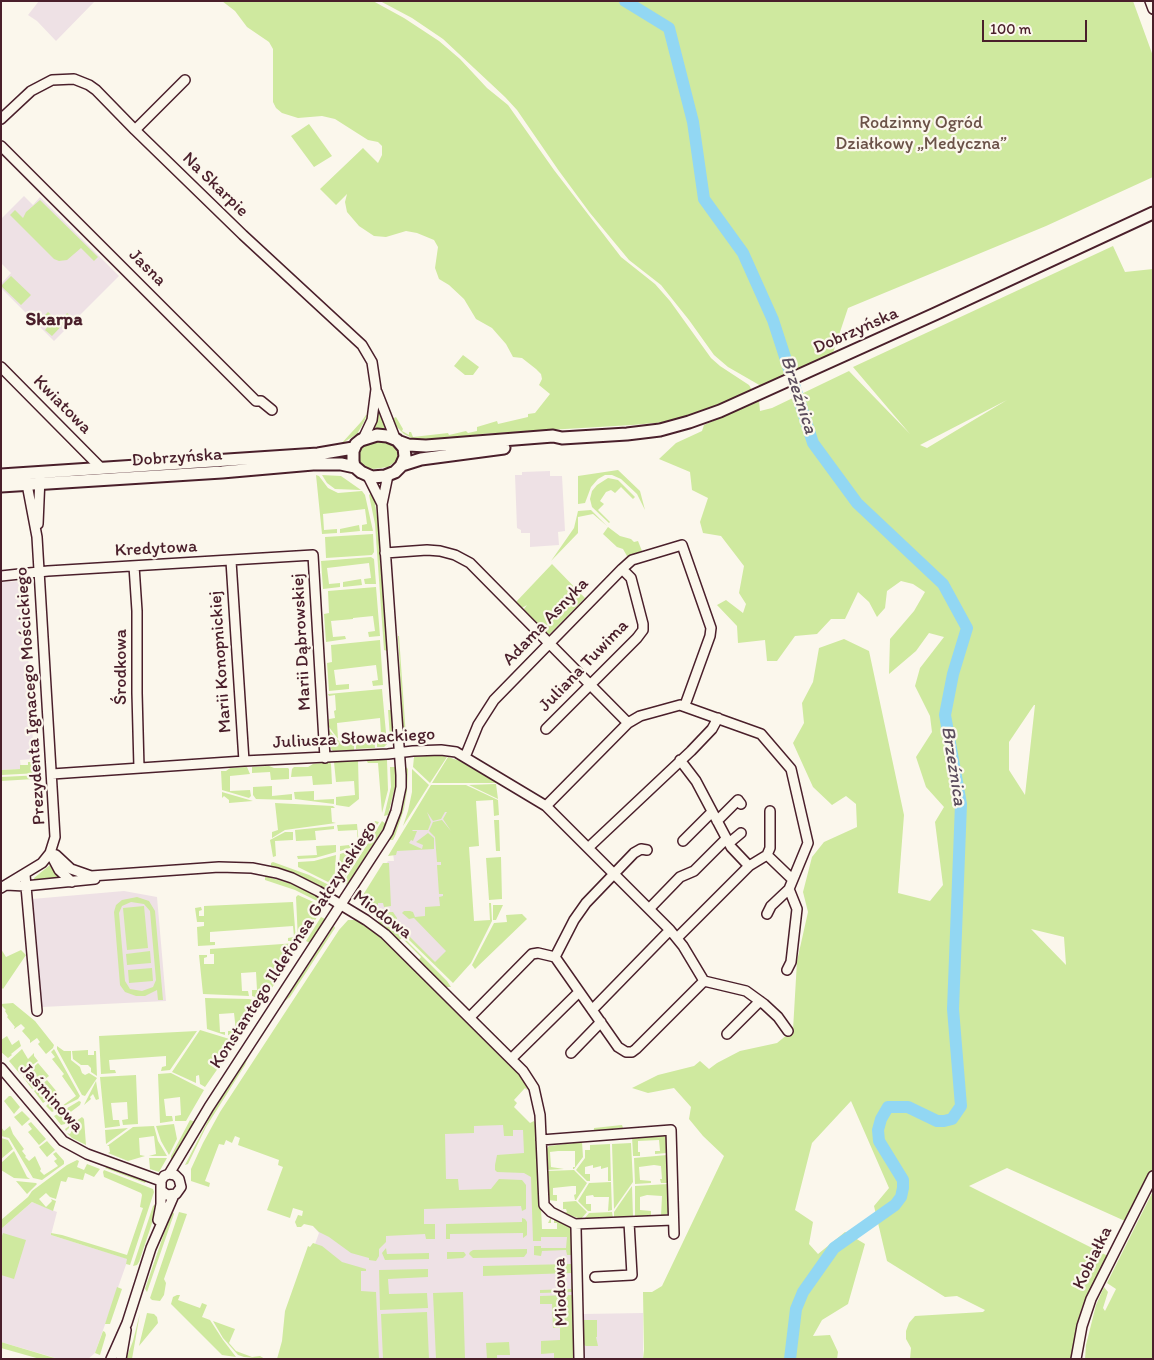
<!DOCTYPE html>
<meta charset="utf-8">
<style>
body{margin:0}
#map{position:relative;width:1154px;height:1360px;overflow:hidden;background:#fbf7ec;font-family:Itim,sans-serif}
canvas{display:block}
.frame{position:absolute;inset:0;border:2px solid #4a1f2b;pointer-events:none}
.scale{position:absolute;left:982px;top:20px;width:105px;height:22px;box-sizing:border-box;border:2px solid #4a1f2b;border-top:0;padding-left:6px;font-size:15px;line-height:18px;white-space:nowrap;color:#4a1f2b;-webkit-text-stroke:4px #fbf7ec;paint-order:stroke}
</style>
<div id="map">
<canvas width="1154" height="1360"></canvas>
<div class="frame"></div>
<div class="scale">100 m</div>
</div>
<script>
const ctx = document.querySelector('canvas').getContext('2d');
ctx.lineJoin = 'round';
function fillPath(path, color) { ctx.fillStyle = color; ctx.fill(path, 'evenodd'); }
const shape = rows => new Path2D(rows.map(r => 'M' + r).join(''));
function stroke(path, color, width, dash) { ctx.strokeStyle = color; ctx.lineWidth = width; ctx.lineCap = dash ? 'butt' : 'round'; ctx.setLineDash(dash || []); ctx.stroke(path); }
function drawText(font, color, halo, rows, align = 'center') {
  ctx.font = font + ' Itim,sans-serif'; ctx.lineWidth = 4.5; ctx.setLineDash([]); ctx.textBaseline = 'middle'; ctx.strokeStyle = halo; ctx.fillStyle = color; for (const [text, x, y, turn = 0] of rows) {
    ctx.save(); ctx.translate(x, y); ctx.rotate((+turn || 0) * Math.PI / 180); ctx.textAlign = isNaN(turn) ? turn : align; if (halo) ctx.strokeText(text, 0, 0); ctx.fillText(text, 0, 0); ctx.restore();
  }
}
fillPath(shape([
 [39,1,95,1,56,41,37,21,28,15],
 [24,196,33,205,40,197,119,276,54,341,1,288,1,284,11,273,1,263,1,219],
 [550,471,550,476,562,476,565,531,558,532,559,545,530,547,530,533,521,533,521,530,517,528,515,475,522,475,522,472],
 [24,581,34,759,20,760,21,769,1,770,1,582],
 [425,805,456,805,446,975,400,929,361,904,388,861,394,861,393,853],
 [124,891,157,897,166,1001,42,1007,32,899],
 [369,941,504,1106,537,1139,542,1235,571,1234,574,1359,294,1359,289,1316,319,1233,313,1226],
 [32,1202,57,1212,51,1235,128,1259,95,1353,88,1359,59,1359,1,1342,1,1229],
 [643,1313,643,1359,584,1359,583,1314]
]), '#eee1e5');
fillPath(shape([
 [222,1,373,1,404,18,439,41,460,59,487,88,508,105,554,170,621,257,655,284,670,301,711,358,720,366,749,385,752,390,693,415,666,422,632,425,481,434,467,437,427,440,412,438,404,434,397,427,392,419,396,417,403,429,402,431,409,435,409,432,411,432,413,437,448,433,449,435,466,431,468,433,477,431,477,427,497,421,498,424,528,417,528,414,535,413,550,394,539,385,542,379,541,374,536,369,522,358,513,357,506,344,492,328,476,319,464,299,449,285,439,279,435,268,438,247,434,240,417,233,406,231,386,237,374,236,359,226,347,212,345,202,347,194,336,205,320,189,363,148,378,163,382,155,382,146,378,142,368,140,335,119,322,116,298,118,282,113,276,108,273,102,273,49,269,42,247,27,235,11],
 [380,1,1133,1,1153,56,1153,177,1046,226,848,308,833,353,761,386,728,367,714,355,689,320,661,285,629,260,590,213,559,171,517,110,505,97,443,39,412,18],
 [309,124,332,156,314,167,291,136],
 [40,200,98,257,94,261,81,248,67,260,59,261,54,259,10,215,15,210,23,218,26,212],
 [1113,246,1125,272,1153,269,1153,1169,1125,1221,1007,1168,969,1186,1108,1256,1082,1307,1076,1329,1073,1359,910,1359,911,1348,906,1339,906,1331,909,1323,915,1316,983,1312,985,1310,957,1296,945,1297,887,1261,874,1206,889,1188,851,1101,812,1143,795,1210,813,1222,809,1244,818,1254,845,1232,865,1244,848,1304,822,1320,813,1336,830,1335,838,1352,837,1359,643,1359,644,1350,643,1292,652,1292,662,1286,724,1156,703,1136,689,1119,691,1107,674,1088,648,1093,632,1088,658,1075,694,1066,700,1061,709,1069,717,1063,740,1051,777,1043,793,1030,797,961,808,912,803,892,812,857,824,842,857,827,856,804,846,796,832,805,813,787,793,743,804,723,802,703,813,682,819,648,844,639,869,651,904,815,898,893,930,901,943,885,935,822,944,807,926,787,916,757,932,732,930,716,915,686,920,668,944,637,929,633,916,651,889,674,890,639,914,611,925,592,913,584,901,581,887,591,885,608,877,617,869,602,858,592,845,619,831,619,817,634,795,636,777,661,767,661,765,640,738,643,737,626,717,605,726,600,743,613,746,604,739,593,744,566,721,536,703,533,700,522,708,498,692,490,690,472,659,459,676,443,702,431,704,425,759,401,760,411,772,408,849,371,910,434,853,367],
 [1007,400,927,448,920,445],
 [1034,705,1035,705,1025,795,1009,770,1009,742],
 [1031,929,1064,937,1066,965],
 [11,276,31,295,21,305,1,286],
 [48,312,60,323,67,313,71,316,52,336,45,330,50,324,43,317],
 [463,355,479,367,473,375,465,375,454,366],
 [378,407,385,428,373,429,372,429],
 [366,415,367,415,364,422,357,434,341,444,361,422],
 [381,441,386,441,395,447,398,455,397,460,388,467,373,469,365,467,359,460,360,450,366,444],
 [618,470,640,491,645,510,637,494,621,479,612,475,605,475,598,479,591,487,585,503,578,504,578,476],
 [316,475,319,476,328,488,338,493,362,491,365,495,373,531,362,531,362,525,367,524,365,509,323,514,324,530,337,529,337,533,322,534],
 [322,475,341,476,361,490,335,489,327,483],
 [608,478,618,480,635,497,633,499,621,487,615,493,611,490,606,492,600,501,604,504,598,510,610,522,609,523,592,507,590,499,592,491,597,485],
 [372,492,374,497,378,524,387,651,384,650,375,524,369,495],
 [591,510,607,526,593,514,578,517,578,533,551,561,574,528,578,511],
 [359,525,360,531,340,533,340,529],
 [608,527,620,536,631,539,634,542,638,541,642,551,627,556,623,549,617,547,603,534],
 [373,534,374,552,372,555,326,558,325,537],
 [371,557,374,559,376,584,365,584,364,579,371,578,369,563,327,568,329,584,340,583,340,587,323,589,321,561],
 [552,564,585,598,549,635,547,634,523,610,527,605,522,608,516,602],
 [361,579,362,585,343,587,343,582],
 [376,587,380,636,369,637,368,632,375,631,373,616,353,618,353,619,331,621,333,637,345,636,346,639,326,642,324,614,329,613,328,591],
 [398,636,399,636,406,737,404,740],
 [380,640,383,685,373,686,372,681,378,680,376,665,334,670,336,685,349,684,349,689,329,691,327,663,332,662,331,645],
 [382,689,387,744,384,747,377,747,377,734,381,734,380,718,337,723,338,739,329,727,329,719,335,718,334,711,336,710,335,695,329,696,328,694],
 [388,710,391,710,393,741,390,738],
 [329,730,339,741,354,740,354,750,333,751,331,749],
 [374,735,375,748,356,749,356,738,359,737,359,736],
 [438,755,447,757,430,783,413,767,414,757],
 [448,757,460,761,497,783,432,783],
 [383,758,387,760,388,790,382,813,378,763,368,763,366,760],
 [358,760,359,799,349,807,336,805,336,797,355,795,354,781,336,782,334,762],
 [28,762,41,762,42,770,39,773,1,775,1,770,20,769,20,765,28,765],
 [330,762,331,764,332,784,313,785,312,776,291,777,292,769,294,767,308,767,313,764],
 [269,766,274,768,288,768,289,769,289,779,271,780,270,772,252,773,252,767],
 [247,767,250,774,230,776,230,791,250,790,251,796,249,798,222,790,221,771,226,771,230,768],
 [390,767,395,767,395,787,388,815,384,816,391,787],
 [406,767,408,769,407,791,404,809,395,836,393,840,389,840,395,829,403,807,406,792],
 [412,769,429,785,403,826,408,811,412,792],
 [42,775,34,779,1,781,1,777],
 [496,784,498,799,469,785],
 [431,785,466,785,498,800,499,815,494,816,493,800,476,801,479,846,469,847,474,921,490,920,489,903,491,903,492,921,471,963,453,983,405,936,378,917,381,912,393,912,397,918,396,923,435,962,446,951,414,918,409,919,402,913,404,911,410,911,413,912,415,917,425,916,425,907,440,906,439,897,443,896,443,894,439,894,437,865,441,865,441,862,437,862,435,837,429,831,433,822,442,820,451,831,443,819,447,812,445,812,441,819,433,821,427,812,431,822,428,830,412,830,413,831,417,831,413,841,411,840,409,843,422,849,423,845,416,842,428,833,434,838,434,849,397,851,396,855,388,856],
 [272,786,272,796,292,794,292,800,256,799,253,795,253,787],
 [314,791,314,800,334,799,334,804,295,799,294,792],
 [222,792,253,801,229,803,229,800,224,796,222,798],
 [275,803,333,806,335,808,331,808,332,822,336,823,285,830,272,838,272,832,278,830],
 [494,820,499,820,500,851,496,851],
 [375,821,379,822,365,844,362,845,361,836,364,830,370,830],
 [382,821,386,824,347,885,344,881],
 [357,824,359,845,340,851,340,846,358,844,357,830,338,831,337,825],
 [334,826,334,829,315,831,316,840,296,841,295,830],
 [285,832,293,832,293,840,275,841,276,856,273,857,270,840],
 [336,845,336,852,315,858,298,859,297,856,317,855,316,846],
 [359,848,362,850,340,884,337,884,340,854],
 [336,855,334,885,298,867,298,862,314,861],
 [501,857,502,899,489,900,486,858],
 [273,862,309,875,329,885,329,887,326,889,294,873,271,867,271,863],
 [383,863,389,863,391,906,384,907,383,903,378,903,378,907,375,907,368,903,371,898,370,898,366,905,376,912,374,914,359,904,363,895],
 [50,865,52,865,62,879,34,881,34,878],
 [265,876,298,886,322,899,319,902,295,890,265,880],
 [298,895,320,905,321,911,301,942,298,941,296,897],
 [137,897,149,901,155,911,163,1000,158,1000,157,990,145,996,136,996,125,992,120,985,114,912,116,905,122,900],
 [131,902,144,904,150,911,156,980,153,987,142,991,130,989,125,981,119,913,122,906],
 [293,902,296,941,288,941,288,938,294,937,293,926,210,932,210,942,215,942,215,945,198,946,197,927,204,926,204,922,197,922,195,908,201,907,202,910,199,911,199,916,204,916,204,906],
 [493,905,503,905,496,920,493,920],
 [144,906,148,948,127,950,123,908],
 [522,914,527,919,475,969,472,965,494,923,507,922,506,915],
 [321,917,325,919,310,943,306,941],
 [348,920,358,920,385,939,525,1080,527,1090,525,1088,514,1100,517,1103,514,1107,530,1123,534,1121,537,1125,542,1229,557,1229,557,1223,554,1223,554,1219,551,1219,551,1223,548,1223,551,1217,572,1225,571,1255,567,1255,566,1250,542,1251,541,1256,534,1255,534,1246,541,1246,541,1248,566,1248,567,1237,541,1237,541,1241,533,1241,531,1177,524,1173,497,1172,495,1170,495,1165,497,1155,524,1153,523,1130,513,1130,513,1136,504,1136,503,1125,474,1126,474,1133,445,1134,446,1179,458,1179,459,1190,491,1189,499,1179,522,1180,526,1185,526,1209,522,1211,521,1206,424,1209,424,1224,435,1224,435,1239,426,1239,425,1234,386,1236,386,1242,379,1249,379,1256,376,1261,369,1260,369,1258,351,1253,329,1237,319,1232,313,1226,304,1224,301,1227,297,1227,295,1222,298,1215,302,1216,303,1211,293,1208,290,1218,267,1210,283,1167,278,1165,279,1160,238,1145,240,1138,235,1136,232,1143,226,1140,224,1145,219,1144,205,1181,210,1183,209,1187,191,1181,191,1169,203,1143,220,1112,339,930],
 [378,920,398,932,447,981,451,987,444,987,418,961,421,957,402,938,398,941,380,924],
 [334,926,335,928,290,997,285,1001],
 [297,943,300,945,264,1000,252,996,252,990,257,990,256,972,241,973,242,991,248,991,249,996,203,994,199,955,207,955,207,957,204,958,204,964,214,964,214,954,210,954,210,949],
 [1,949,6,957,21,950,26,955,3,989,1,987],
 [150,951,151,963,127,965,126,954],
 [152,968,153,981,129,983,128,970],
 [205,998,249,999,262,1002,239,1039,228,1035,228,1031,236,1031,234,1013,219,1014,220,1032,225,1032,225,1035,207,1029],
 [13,1003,35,1021,54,1045,53,1048,46,1054,38,1044,40,1042,37,1038,30,1043,30,1040,22,1031,25,1028,21,1024,14,1029,14,1028,15,1027,7,1017,8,1016,5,1011,6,1010,1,1005,1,1004],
 [200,1030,236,1041,224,1060,218,1054,216,1058,223,1061,205,1087,200,1084,199,1075,196,1076,196,1083,172,1072],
 [197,1031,170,1070,161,1071,162,1067,166,1066,166,1056,109,1060,110,1070,115,1070,116,1073,101,1074,99,1036],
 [7,1036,12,1045,19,1040,21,1046,11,1054,12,1055,8,1058,1,1052,1,1040],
 [57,1046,64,1051,71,1051,71,1060,80,1067,82,1073,85,1075,89,1073,97,1078,85,1096,82,1095,57,1049],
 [22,1049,28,1059,34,1053,34,1056,38,1061,20,1074,9,1061],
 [54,1049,80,1096,78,1099,52,1112,46,1106,56,1096,62,1106,76,1096,62,1076,64,1074,52,1059,55,1057,51,1052],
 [88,1050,88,1055,94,1055,94,1051,96,1051,97,1076,91,1072,91,1068,88,1065,81,1065,73,1059,72,1051],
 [248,1057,245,1065,206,1127,188,1164,185,1165,213,1111],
 [38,1063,49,1076,32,1089,23,1077],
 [171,1073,204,1090,186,1121,175,1121,175,1116,181,1115,180,1097,164,1099,166,1116,172,1116,173,1121,160,1123,158,1074],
 [136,1075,138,1124,123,1125,122,1120,128,1119,127,1102,111,1103,113,1120,119,1120,120,1126,105,1128,100,1077],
 [47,1080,58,1093,43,1103,34,1091],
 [96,1081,99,1099,96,1100,93,1094,90,1097,91,1099,84,1105],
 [9,1096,11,1096,20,1107,14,1114,4,1101],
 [79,1101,81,1102,80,1105,68,1114,71,1119,65,1124,61,1125,54,1116],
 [22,1111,30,1119,22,1126,14,1117],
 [82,1117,84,1119,86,1145,72,1138,67,1133,70,1134,73,1128,70,1127,66,1131,65,1129],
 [190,1120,195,1122,174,1161,171,1159,171,1156],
 [31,1122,46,1139,39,1145,28,1132,32,1129,28,1124],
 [174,1124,177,1139,169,1155,161,1141,156,1126],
 [622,1125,623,1128,594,1131,594,1128],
 [10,1126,13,1134,24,1149,22,1151,26,1156,25,1157,29,1161,35,1156,41,1169,40,1171,44,1175,58,1166,54,1161,57,1159,53,1154,56,1152,64,1161,64,1164,42,1180,33,1178,9,1138,1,1136,1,1127,4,1131],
 [154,1126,158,1141,167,1156,149,1156,156,1154,154,1136,139,1138,140,1155,145,1156,128,1161,108,1153,110,1152,109,1146,107,1146,133,1127],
 [128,1128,106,1144,105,1130],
 [664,1135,667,1139,667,1153,655,1154,655,1151,660,1151,659,1140,638,1141,638,1152,640,1152,640,1156,633,1156,632,1136],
 [1,1138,8,1140,13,1149,1,1159],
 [47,1141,55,1150,47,1157,39,1147],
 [582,1142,583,1157,574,1169,573,1169,573,1167,575,1167,575,1151,558,1151,550,1152,551,1167,564,1169,546,1170,545,1151,549,1146],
 [631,1143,633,1182,614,1209,612,1144],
 [610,1144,611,1181,608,1181,608,1167,601,1169,601,1166,593,1168,593,1165,585,1167,585,1174,590,1174,590,1181,587,1181,576,1170,585,1158,585,1150,590,1150,590,1145],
 [14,1151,27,1177,30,1179,14,1178,1,1170,1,1163],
 [667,1155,668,1183,661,1183,660,1179,662,1179,661,1166,654,1165,639,1167,640,1180,651,1181,651,1183,635,1184,634,1158],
 [149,1158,167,1158,159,1172,150,1169],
 [77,1160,79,1161,77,1167,84,1170,87,1164,100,1169,94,1177,85,1173,83,1180,68,1177,66,1182,61,1181,56,1199,50,1197,46,1193,39,1199,46,1207,52,1201,51,1199,56,1201,53,1211,32,1202,1,1229,1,1220,28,1197,32,1191,67,1165],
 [108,1166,148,1179,145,1183,105,1168],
 [104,1170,153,1189,154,1192,130,1265,126,1264,127,1259,51,1235,51,1233,62,1235,127,1255,143,1208,140,1207,142,1195,141,1193,104,1177,103,1172],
 [574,1170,587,1183,576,1200,575,1200,574,1195,576,1194,576,1186,572,1186,553,1188,553,1195,557,1195,557,1201,548,1200,547,1171],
 [16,1181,36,1183,37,1184,27,1194],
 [611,1182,612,1210,608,1211,609,1197,594,1197,593,1195,586,1196,586,1204,591,1204,591,1211,588,1211,578,1201,589,1183],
 [668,1184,669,1209,667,1214,661,1216,662,1196,647,1195,640,1197,640,1210,651,1211,651,1216,635,1217,635,1186],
 [632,1186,633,1217,614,1218,614,1212],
 [1153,1191,1153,1359,1085,1359,1086,1345,1096,1305,1104,1287,1108,1292,1103,1308,1105,1311,1116,1289,1107,1283],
 [576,1201,587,1212,581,1219,563,1213,567,1212,566,1209,563,1209,563,1202],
 [156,1204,158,1205,139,1262,137,1265,133,1266,153,1206],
 [172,1210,174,1214,147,1292,145,1289],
 [179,1212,187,1214,164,1279,166,1283,164,1295,160,1301,152,1300,150,1298],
 [612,1212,613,1218,584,1219,589,1213],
 [522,1218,525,1219,527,1222,527,1235,523,1238,523,1233,450,1234,450,1239,446,1239,446,1224,522,1222],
 [3,1233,26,1240,14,1279,1,1275,1,1239],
 [313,1243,322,1246,342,1262,366,1269,366,1271,361,1271,361,1291,376,1292,379,1359,277,1359,282,1341,285,1311,308,1246,310,1247],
 [386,1248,387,1254,429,1253,429,1259,385,1260,382,1253],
 [527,1249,527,1253,524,1257,473,1258,469,1254,470,1252,473,1250],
 [447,1252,464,1252,466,1255,463,1258,447,1259],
 [571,1264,572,1292,540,1293,540,1290,571,1289,571,1273,483,1276,483,1266],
 [428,1269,428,1277,388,1279,389,1294,427,1293,428,1308,380,1310,379,1270],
 [117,1287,122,1289,110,1324,105,1324],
 [463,1292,465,1359,436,1359,433,1293],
 [177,1295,180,1295,178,1300,200,1308,202,1303,207,1305,202,1317,210,1320,223,1340,236,1357,222,1355,171,1304,173,1297],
 [572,1295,574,1359,554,1359,554,1353,541,1354,541,1341,560,1340,560,1328,553,1328,552,1304,540,1304,540,1296],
 [427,1312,429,1359,383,1359,381,1314],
 [140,1313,132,1359,126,1359,133,1341],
 [147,1313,154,1314,157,1317,158,1323,139,1346],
 [584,1320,597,1320,597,1337,596,1337,598,1346,586,1346,582,1344,582,1322],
 [213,1321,235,1329,229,1343,236,1351,252,1357,260,1356,265,1359,244,1357,238,1355,223,1338],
 [103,1331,105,1332,106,1335,100,1355,95,1353],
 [1,1342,51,1357,59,1359,40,1359,1,1348],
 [509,1342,510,1355,497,1355,497,1359,487,1359,486,1343]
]), '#cfe99f');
stroke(shape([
 [625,1,669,28,693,122,704,199,743,253,773,320,813,443,857,503,943,584,967,628,953,674,945,715,961,804,953,1009,961,1106,952,1119,944,1121,937,1121,908,1107,888,1107,881,1119,878,1130,879,1141,903,1180,903,1188,901,1197,895,1205,834,1248,803,1292,796,1309,790,1359]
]), '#92d7f3', 12);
const minor = shape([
 [1150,1,1153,9],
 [1,119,31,91,52,80,74,79,89,85,96,90,135,130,243,235,362,345,372,362,376,389,372,420,363,439],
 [135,130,185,80],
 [1,146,256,401,261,401,272,410],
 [1,367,100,467],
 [377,392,395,438],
 [368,476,382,504],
 [38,524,40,477],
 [385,553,427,550,440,551,455,555,470,563,628,723],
 [231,561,244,761],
 [134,566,137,611,137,693,139,768],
 [1,576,48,571,313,555,325,758],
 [546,729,637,638,643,630,643,624,631,578,622,569],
 [465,757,478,725,494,700,622,569,632,560,682,545,711,628,710,636,685,705],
 [52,774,244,761,388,754,413,751,441,750,456,752,546,806,670,930,683,946,704,981,746,991,764,1004,778,1017,788,1031],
 [546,806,628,723,640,716,680,705,761,734,791,769,808,843,789,889,797,909,791,962,787,970],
 [717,821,738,800,741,804],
 [683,841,712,812],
 [729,843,741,833],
 [588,848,691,751,712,729,718,718],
 [647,850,641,849,634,853,586,903,574,920,555,957,618,1047,626,1052,632,1052,636,1049,704,981],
 [50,853,56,855,71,869,91,876,219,867,252,868,277,873,292,878,318,891,366,920,385,934,523,1071,534,1088,540,1115,544,1205,551,1212,575,1224,576,1228,579,1359],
 [50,853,59,870,72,882],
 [767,855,792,879],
 [749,866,767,855,770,848,770,811],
 [25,875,37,1011],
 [6,885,25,886,95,879],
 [1,888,42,863,50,853,55,837,37,537,26,479],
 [649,909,680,877,694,871,726,839],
 [767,914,771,906,789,889],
 [677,938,749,866,731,847,696,781,680,760],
 [592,1010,670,930],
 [470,1017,532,954,538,953,555,957],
 [727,1034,760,1001],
 [571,1053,601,1022],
 [511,1059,579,992],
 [1,1068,63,1141,87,1154,161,1181],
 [541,1140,671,1130,674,1234],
 [169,1174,209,1107,388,832,396,811,401,787,401,775,382,504,388,475],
 [158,1220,161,1204,161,1181,164,1176,169,1174,175,1175,179,1179,181,1187,176,1194,167,1195,162,1191],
 [575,1224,673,1220],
 [595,1277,632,1275,629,1222],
 [111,1359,127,1323,151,1248,174,1195],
 [121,1359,126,1330],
 [1076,1359,1082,1326,1091,1299,1153,1176]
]);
const major = shape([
 [377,435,387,436,397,440,404,448,405,457,401,466,395,472,385,476,372,477,361,472,354,466,353,461,353,451,356,444,361,440,377,435],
 [400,442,408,445,426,446,553,436,562,438,627,434,660,430,689,422,720,411,935,314,1153,213],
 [402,465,421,459,504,448],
 [1,475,318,454,353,448],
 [1,486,222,472,313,464,341,464,355,467]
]);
stroke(minor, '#4a1f2b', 12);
stroke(major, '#4a1f2b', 15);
stroke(minor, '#fbf7ec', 9);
stroke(major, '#fbf7ec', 11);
drawText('18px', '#6b5248', '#fbf7ec', [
 ["Rodzinny Ogród",921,123],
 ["Działkowy „Medyczna”",921,144]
]);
drawText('18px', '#4a1f2b', '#fbf7ec', [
 ["Na Skarpie",215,185,44],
 ["Jasna",147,268,45],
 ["Dobrzyńska",856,331,-24],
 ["Kwiatowa",62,405,45],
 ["Dobrzyńska",177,458,-4],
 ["Kredytowa",156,549,-3],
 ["Adama Asnyka",546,622,-46],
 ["Marii Dąbrowskiej",302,642,-93],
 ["Marii Konopnickiej",221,662,-94],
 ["Juliana Tuwima",584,666,-46],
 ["Środkowa",121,667,-90],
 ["Prezydenta Ignacego Mościckiego",31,696,-94],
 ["Juliusza Słowackiego",354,739,-3],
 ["Miodowa",382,915,37],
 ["Konstantego Ildefonsa Gałczyńskiego",294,945,-57],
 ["Jaśminowa",51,1098,48],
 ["Kobiałka",1093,1258,-64],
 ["Miodowa",561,1292,-92]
]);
drawText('bold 19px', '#4a1f2b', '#fbf7ec', [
 ["Skarpa",54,320]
]);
drawText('italic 19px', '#5c4d5d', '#fbf7ec', [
 ["Brzeźnica",798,395,72],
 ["Brzeźnica",953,766,81]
]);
</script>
